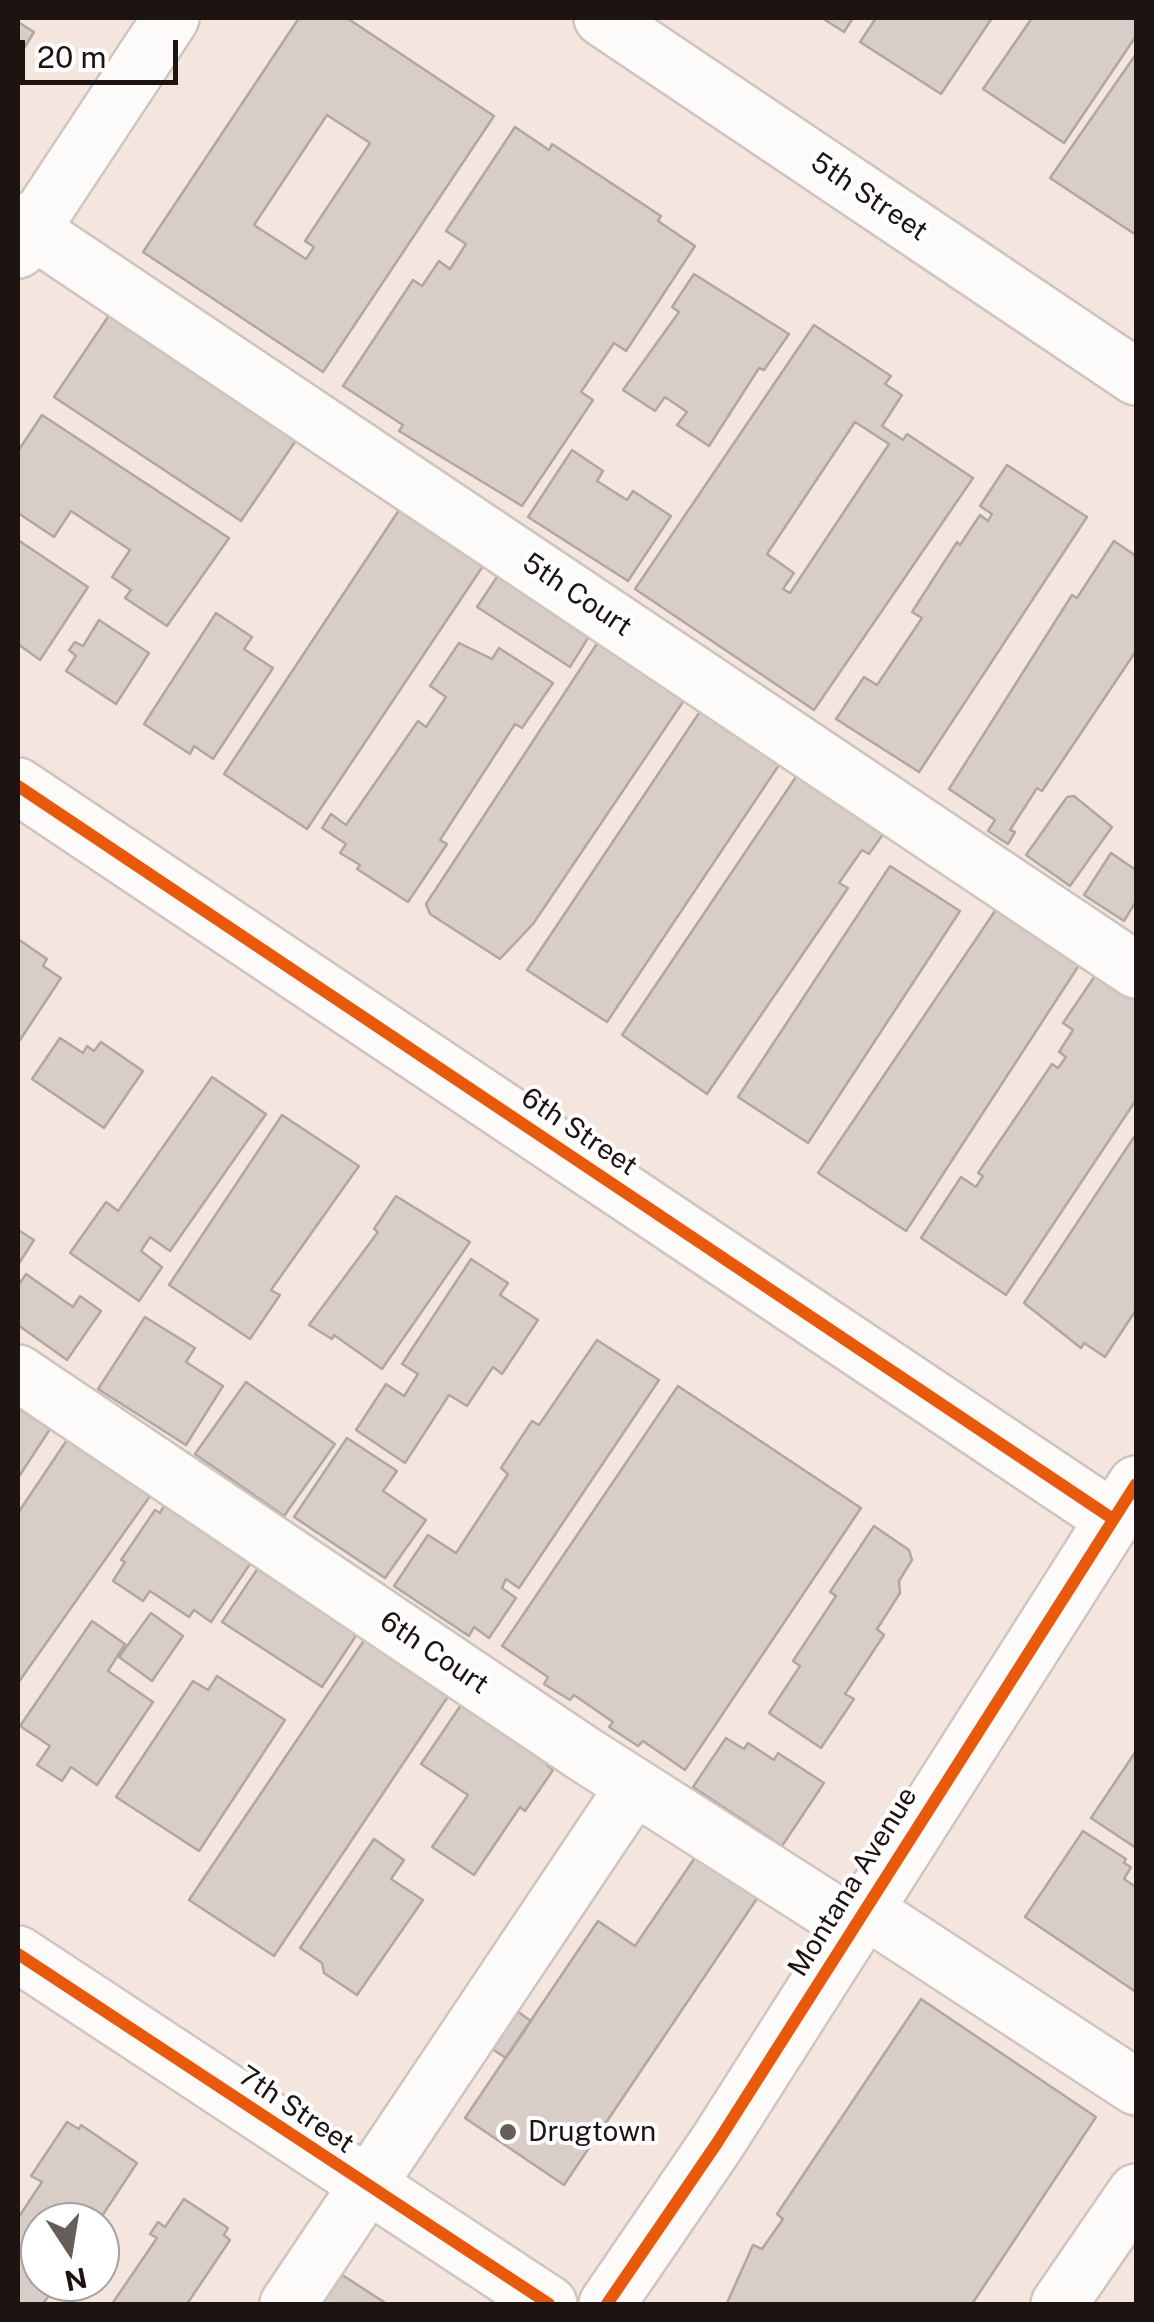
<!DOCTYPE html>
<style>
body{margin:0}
#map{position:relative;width:1154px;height:2322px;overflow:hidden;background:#f4e6df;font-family:"Public Sans",sans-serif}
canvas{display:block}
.frame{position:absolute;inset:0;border:20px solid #1d1411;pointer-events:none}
.north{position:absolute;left:20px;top:2202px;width:100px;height:100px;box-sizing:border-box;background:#fff;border:2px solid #a5a1a0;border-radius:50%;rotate:168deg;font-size:28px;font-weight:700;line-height:40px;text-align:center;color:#1d1411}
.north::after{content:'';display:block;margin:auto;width:35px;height:45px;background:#685e59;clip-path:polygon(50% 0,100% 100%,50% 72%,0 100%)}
.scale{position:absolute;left:20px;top:40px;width:158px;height:45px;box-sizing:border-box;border:5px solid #1d1411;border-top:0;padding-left:12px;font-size:30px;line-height:35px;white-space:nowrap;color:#1d1411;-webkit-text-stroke:8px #fff;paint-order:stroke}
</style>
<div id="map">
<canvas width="1154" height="2322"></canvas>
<div class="frame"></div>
<div class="north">N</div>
<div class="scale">20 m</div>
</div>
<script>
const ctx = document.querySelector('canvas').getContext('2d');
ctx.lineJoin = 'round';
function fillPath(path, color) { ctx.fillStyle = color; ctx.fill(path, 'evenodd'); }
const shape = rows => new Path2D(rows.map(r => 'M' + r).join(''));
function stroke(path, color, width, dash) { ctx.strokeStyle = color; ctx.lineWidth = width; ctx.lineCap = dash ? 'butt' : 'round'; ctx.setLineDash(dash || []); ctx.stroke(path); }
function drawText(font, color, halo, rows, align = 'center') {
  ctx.font = font + ' "Public Sans",sans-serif'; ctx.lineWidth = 8; ctx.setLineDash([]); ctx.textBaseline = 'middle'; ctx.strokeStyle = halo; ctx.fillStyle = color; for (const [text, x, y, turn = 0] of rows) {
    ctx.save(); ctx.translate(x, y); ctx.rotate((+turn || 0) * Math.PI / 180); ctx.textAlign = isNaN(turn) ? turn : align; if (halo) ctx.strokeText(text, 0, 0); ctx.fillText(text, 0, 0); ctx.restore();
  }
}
const building = shape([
 [299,18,347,18,494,116,323,372,143,252,299,18],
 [327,115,370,143,305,241,314,247,306,259,254,225,327,115],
 [822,18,853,18,844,32,822,18],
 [876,18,992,18,941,94,860,42,876,18],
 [1032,18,1136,18,1136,36,1064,143,983,89,1032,18],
 [18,22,34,32,18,58,18,22],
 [1136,54,1136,235,1050,178,1136,54],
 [515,127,549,150,552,144,661,216,658,221,695,246,626,351,614,343,581,392,593,400,522,506,399,431,403,425,343,386,413,280,422,286,439,261,450,269,466,244,446,231,515,127],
 [694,274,789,334,764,370,759,368,709,446,677,425,687,412,665,397,655,411,623,390,679,312,672,307,694,274],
 [110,314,297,439,241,521,54,397,110,314],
 [814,325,891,376,885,384,902,395,882,426,903,440,907,434,973,478,814,710,635,589,814,325],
 [855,422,889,444,790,593,783,589,794,573,767,554,855,422],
 [42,415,229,538,167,626,125,598,131,590,112,577,130,550,71,511,54,537,18,513,18,451,42,415],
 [572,450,603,471,597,481,627,500,633,491,671,516,628,581,528,517,572,450],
 [1007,465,1087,517,919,772,836,719,864,677,877,685,922,618,912,612,957,542,960,545,980,515,988,521,992,514,980,506,1007,465],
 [401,507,485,563,307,829,224,774,401,507],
 [18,540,88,587,40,660,18,644,18,540],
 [1114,541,1136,556,1136,651,1042,791,1037,788,1010,830,1015,832,1008,844,988,831,995,820,949,789,1072,595,1077,598,1114,541],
 [501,571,593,630,570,667,477,607,501,571],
 [216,613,252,637,244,649,273,668,213,759,194,746,190,754,144,724,216,613],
 [99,620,149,653,116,704,66,671,76,656,69,650,75,642,83,646,99,620],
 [604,633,691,690,533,924,500,959,430,914,426,904,604,633],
 [459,643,492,659,499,648,553,683,522,728,515,724,440,840,447,844,408,902,357,869,360,865,340,853,346,844,322,828,331,814,346,825,418,721,426,727,446,697,430,686,459,643],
 [701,710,781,762,607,1022,527,970,701,710],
 [798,774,884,833,869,854,862,850,839,883,848,888,707,1094,622,1035,798,774],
 [1074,796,1112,827,1070,886,1026,855,1067,797,1074,796],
 [1111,853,1136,870,1136,901,1124,921,1084,895,1111,853],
 [890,866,960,911,808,1143,738,1097,890,866],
 [997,908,1085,956,906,1231,818,1173,997,908],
 [18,939,47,959,43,966,61,978,18,1043,18,939],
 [1097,973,1136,1000,1136,1100,1006,1295,921,1238,961,1177,976,1187,983,1176,978,1173,1052,1064,1058,1068,1066,1057,1059,1052,1073,1030,1063,1023,1097,973],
 [60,1038,83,1053,87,1046,94,1051,101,1042,143,1071,104,1128,32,1079,60,1038],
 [212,1077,266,1114,170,1251,150,1237,141,1251,162,1267,139,1301,70,1253,106,1202,118,1211,212,1077],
 [282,1115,359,1166,271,1290,280,1295,250,1339,169,1285,282,1115],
 [1136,1134,1136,1310,1105,1357,1084,1343,1081,1348,1024,1303,1136,1134],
 [396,1196,470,1242,382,1369,334,1335,332,1339,309,1325,378,1232,374,1229,396,1196],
 [18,1230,34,1240,18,1265,18,1230],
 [471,1259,508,1283,500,1295,538,1320,502,1374,493,1367,467,1406,449,1395,405,1463,356,1430,386,1384,404,1396,418,1374,402,1364,471,1259],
 [26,1274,73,1307,80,1296,101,1311,67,1360,18,1325,18,1286,26,1274],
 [145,1317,195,1348,186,1362,223,1386,186,1445,98,1389,145,1317],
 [597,1340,659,1380,519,1588,506,1579,502,1588,516,1598,489,1638,474,1627,469,1636,394,1586,428,1535,456,1553,508,1474,501,1468,532,1421,539,1425,597,1340],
 [246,1382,335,1444,284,1516,195,1454,246,1382],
 [678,1386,861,1508,685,1770,643,1741,638,1746,609,1727,613,1722,574,1695,570,1700,544,1684,548,1677,502,1646,678,1386],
 [18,1408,50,1429,20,1475,18,1474,18,1408],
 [347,1438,397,1471,383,1491,426,1520,385,1578,294,1517,347,1438],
 [67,1440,150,1496,18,1683,18,1513,67,1440],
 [165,1504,252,1561,211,1622,194,1610,189,1617,150,1591,143,1601,113,1581,125,1562,121,1560,155,1510,160,1513,165,1504],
 [874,1526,909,1550,912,1560,899,1581,900,1593,877,1629,884,1635,845,1694,854,1699,821,1748,769,1713,800,1666,793,1661,836,1596,830,1592,874,1526],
 [264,1559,363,1625,322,1687,222,1622,264,1559],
 [151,1613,183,1636,152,1681,119,1657,151,1613],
 [92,1621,125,1644,108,1671,153,1702,97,1785,71,1767,62,1781,37,1765,50,1746,20,1726,92,1621],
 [365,1639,449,1695,274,1956,189,1900,365,1639],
 [217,1676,285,1720,199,1851,116,1797,193,1681,208,1690,217,1676],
 [463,1702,550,1760,547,1765,553,1770,525,1811,520,1807,474,1875,432,1847,468,1795,421,1764,463,1702],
 [726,1738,744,1749,748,1743,774,1760,778,1753,824,1783,782,1846,693,1787,726,1738],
 [1136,1751,1136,1848,1091,1818,1136,1751],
 [1083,1831,1126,1859,1124,1863,1131,1867,1124,1879,1136,1887,1136,1992,1025,1917,1083,1831],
 [374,1839,404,1860,391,1879,423,1900,357,1995,324,1973,322,1963,300,1948,374,1839],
 [696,1856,758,1897,564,2185,465,2118,598,1921,635,1946,696,1856],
 [921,1999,1096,2117,972,2304,727,2303,753,2245,762,2249,783,2219,777,2214,921,1999],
 [514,2009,531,2021,506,2058,489,2047,514,2009],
 [67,2122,79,2129,81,2125,137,2163,98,2222,40,2222,40,2282,58,2282,43,2304,18,2304,18,2218,42,2182,31,2176,67,2122],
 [184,2199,228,2228,224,2235,230,2240,187,2304,112,2304,157,2238,150,2234,158,2222,165,2227,184,2199],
 [333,2269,387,2304,310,2304,333,2269]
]);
fillPath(building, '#d8cec7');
stroke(building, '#b1a7a1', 2.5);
const minor = shape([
 [602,18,1136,377],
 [18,221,1136,970],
 [18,250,171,18],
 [18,786,1113,1519],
 [18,1373,584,1754,855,1927],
 [865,1910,1136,2087],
 [18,1954,549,2304],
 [288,2304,634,1787],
 [607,2304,717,2143,1136,1484],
 [1059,2304,1136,2192]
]);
stroke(minor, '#cfc4bf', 60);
stroke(minor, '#fdfbfa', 55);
stroke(shape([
 [18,786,1113,1519],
 [18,1954,549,2304],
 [607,2304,717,2143,1136,1484]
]), '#e8590c', 12);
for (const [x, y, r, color] of [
 [508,2132,10,"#685e59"]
]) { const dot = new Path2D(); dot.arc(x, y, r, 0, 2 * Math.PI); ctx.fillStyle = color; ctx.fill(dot); stroke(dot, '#fff', 4); }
drawText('28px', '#1d1411', '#fff', [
 ["5th Street",869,197,34],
 ["5th Court",577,595,34],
 ["6th Street",579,1132,34],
 ["6th Court",434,1653,34],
 ["Montana Avenue",853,1882,-58],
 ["7th Street",296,2110,34]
]);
drawText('28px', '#1d1411', '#fff', [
 ["Drugtown",528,2132]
], 'left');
</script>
